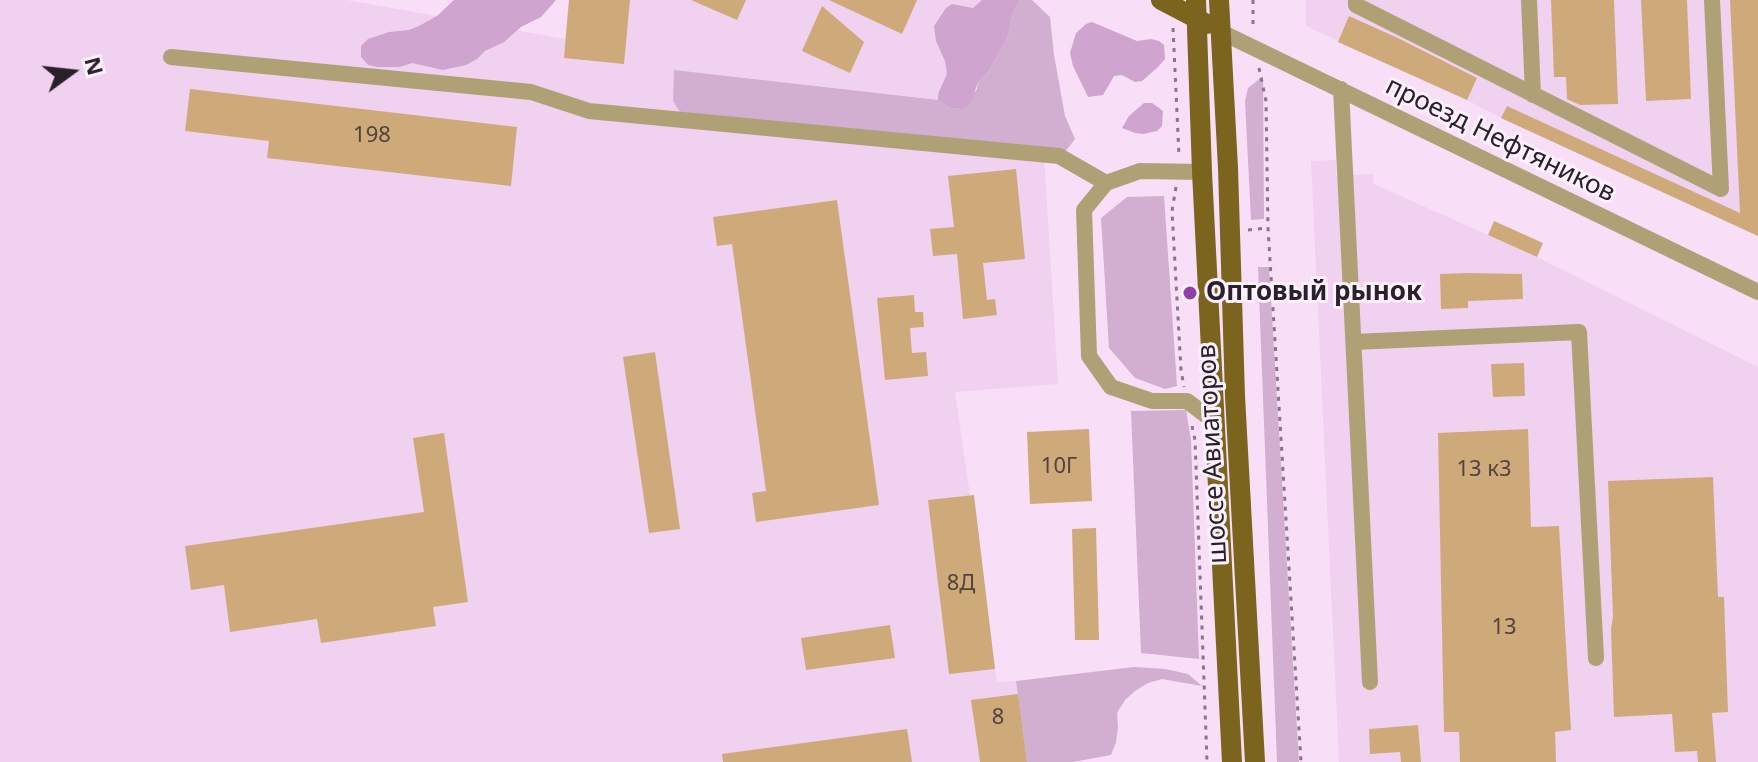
<!DOCTYPE html>
<meta charset="utf-8">
<style>
body{margin:0}
#map{position:relative;width:1758px;height:762px;overflow:hidden;background:#f9def8;font-family:"Noto Sans",sans-serif}
canvas{display:block}
.north{position:absolute;left:32px;top:32px;width:80px;height:80px;-webkit-text-stroke:6px #fcf1fc;paint-order:stroke;rotate:75deg;font-size:22px;font-weight:700;line-height:32px;text-align:center;color:#2a202a}
.north::after{content:'';display:block;margin:auto;width:28px;height:36px;background:#2a202a;clip-path:polygon(50% 0,100% 100%,50% 72%,0 100%)}
</style>
<div id="map">
<canvas width="1758" height="762"></canvas>
<div class="north">N</div>
</div>
<script>
const ctx = document.querySelector('canvas').getContext('2d');
ctx.lineJoin = 'round';
function fillPath(path, color) { ctx.fillStyle = color; ctx.fill(path, 'evenodd'); }
const shape = rows => new Path2D(rows.map(r => 'M' + r).join(''));
function stroke(path, color, width, dash) { ctx.strokeStyle = color; ctx.lineWidth = width; ctx.lineCap = dash ? 'butt' : 'round'; ctx.setLineDash(dash || []); ctx.stroke(path); }
function drawText(font, color, halo, rows, align = 'center') {
  ctx.font = font + ' "Noto Sans",sans-serif'; ctx.lineWidth = 6; ctx.setLineDash([]); ctx.textBaseline = 'middle'; ctx.strokeStyle = halo; ctx.fillStyle = color; for (const [text, x, y, turn = 0] of rows) {
    ctx.save(); ctx.translate(x, y); ctx.rotate((+turn || 0) * Math.PI / 180); ctx.textAlign = isNaN(turn) ? turn : align; if (halo) ctx.strokeText(text, 0, 0); ctx.fillText(text, 0, 0); ctx.restore();
  }
}
fillPath(shape([
 [0,0,347,0,565,39,569,0,985,0,959,100,1044,155,1058,384,955,392,997,682,1016,681,1027,762,0,762],
 [1306,0,1758,0,1758,236,1501,118,1467,100,1306,26],
 [1336,160,1336,176,1373,174,1374,184,1537,257,1758,367,1758,762,1339,762,1311,161]
]), '#f1d1f0');
fillPath(shape([
 [1020,0,1032,0,1050,17,1054,55,1065,116,1075,139,1065,152,680,112,673,101,674,70,938,100,950,108,963,109,977,89,978,82,988,72,1007,39,1014,10],
 [1263,76,1264,219,1251,220,1245,101,1248,88],
 [1164,196,1177,386,1165,389,1135,378,1109,348,1101,218,1127,197],
 [1258,267,1269,267,1299,762,1277,762],
 [1186,410,1191,440,1199,659,1141,653,1131,411],
 [1134,667,1165,669,1188,674,1202,686,1162,679,1148,683,1135,691,1125,700,1117,713,1118,727,1116,742,1111,755,1073,762,1027,762,1016,681]
]), '#d2aed1');
fillPath(shape([
 [454,0,556,0,541,17,521,27,504,42,485,51,477,59,466,65,443,70,412,63,400,67,378,67,368,65,361,57,361,46,368,39,389,32,409,30,419,26,437,16],
 [982,0,1020,0,1014,10,1007,39,988,72,978,82,971,103,963,109,950,108,938,100,938,94,947,74,945,61,936,41,934,26,946,8,952,4,973,8],
 [1092,22,1137,41,1151,39,1159,41,1164,45,1165,59,1158,67,1142,81,1135,82,1122,75,1114,76,1103,95,1088,97,1073,66,1070,53,1076,33,1086,24],
 [1144,103,1152,103,1163,111,1162,126,1157,131,1143,134,1135,133,1122,128,1129,116]
]), '#cfa4ce');
fillPath(shape([
 [569,0,630,0,624,64,564,58],
 [691,0,746,0,737,20],
 [829,0,917,0,902,34],
 [1551,0,1614,0,1618,104,1580,105,1567,99,1566,77,1554,77],
 [1641,0,1687,0,1691,99,1646,101],
 [1730,0,1758,0,1758,236,1501,118,1507,106,1740,213],
 [822,6,864,42,850,73,802,51],
 [1349,16,1400,39,1477,78,1467,100,1338,42],
 [190,89,517,127,511,186,267,158,269,141,185,131],
 [1016,169,1025,259,983,263,987,300,995,299,997,315,963,319,957,254,933,256,930,229,954,227,948,176],
 [837,200,879,505,756,522,752,493,766,491,732,244,717,246,713,217],
 [1494,221,1543,243,1537,257,1488,235],
 [1467,273,1522,274,1523,299,1468,301,1468,308,1441,309,1440,274],
 [914,295,915,312,923,312,924,327,910,328,912,353,926,352,928,376,885,380,877,298],
 [655,352,680,529,649,533,623,357],
 [1524,363,1525,396,1493,397,1491,364],
 [1089,429,1092,501,1030,504,1027,432],
 [1528,429,1531,527,1559,526,1571,730,1555,732,1556,762,1460,762,1459,732,1444,732,1438,433],
 [444,433,468,602,433,607,436,626,321,643,317,619,230,632,224,585,191,590,185,546,424,512,413,438],
 [1713,477,1718,597,1724,597,1728,712,1712,713,1716,762,1698,762,1697,751,1675,752,1672,714,1614,717,1611,629,1613,617,1608,481],
 [974,495,995,669,949,674,928,500],
 [1096,528,1099,640,1075,640,1072,529],
 [890,625,895,658,806,670,801,638],
 [1018,694,1027,762,980,762,971,700],
 [1418,725,1421,762,1401,762,1400,752,1370,754,1369,729],
 [907,729,912,762,723,762,722,754]
]), '#ceaa7b');
stroke(shape([
 [1253,0,1253,29],
 [1173,28,1179,156],
 [1259,68,1266,101,1268,228,1301,762],
 [1176,187,1172,211,1181,370,1184,387],
 [1248,230,1268,228],
 [1192,426,1195,440,1207,762]
]), '#877687', 3, [4, 6]);
stroke(shape([
 [1356,0,1356,5,1721,189,1712,0],
 [1529,0,1533,95],
 [1221,32,1758,292],
 [171,57,531,92,589,111,1059,156,1106,183],
 [1341,89,1370,682],
 [1202,172,1140,171,1106,183,1084,210,1089,356,1111,387,1152,401,1187,401,1215,422],
 [1354,342,1579,332,1596,658]
]), '#afa075', 16);
stroke(shape([
 [1161,0,1207,24],
 [1196,0,1202,172,1232,762],
 [1219,0,1228,168,1235,396,1255,762]
]), '#7b641d', 20);
for (const [x, y, r, color] of [
 [1190,293,8,"#933daa"]
]) { const dot = new Path2D(); dot.arc(x, y, r, 0, 2 * Math.PI); ctx.fillStyle = color; ctx.fill(dot); stroke(dot, '#fcf1fc', 3); }
drawText('22px', '#53423e', null, [
 ["198",372,136],
 ["10Г",1059,467],
 ["13 к3",1484,470],
 ["8Д",961,584],
 ["13",1504,628],
 ["8",998,718]
]);
drawText('26px', '#2a202a', '#fcf1fc', [
 ["проезд Нефтяников",1500,140,26],
 ["шоссе Авиаторов",1213,454,-93]
]);
drawText('bold 26px', '#2a202a', '#fcf1fc', [
 ["Оптовый рынок",1206,293]
], 'left');
</script>
